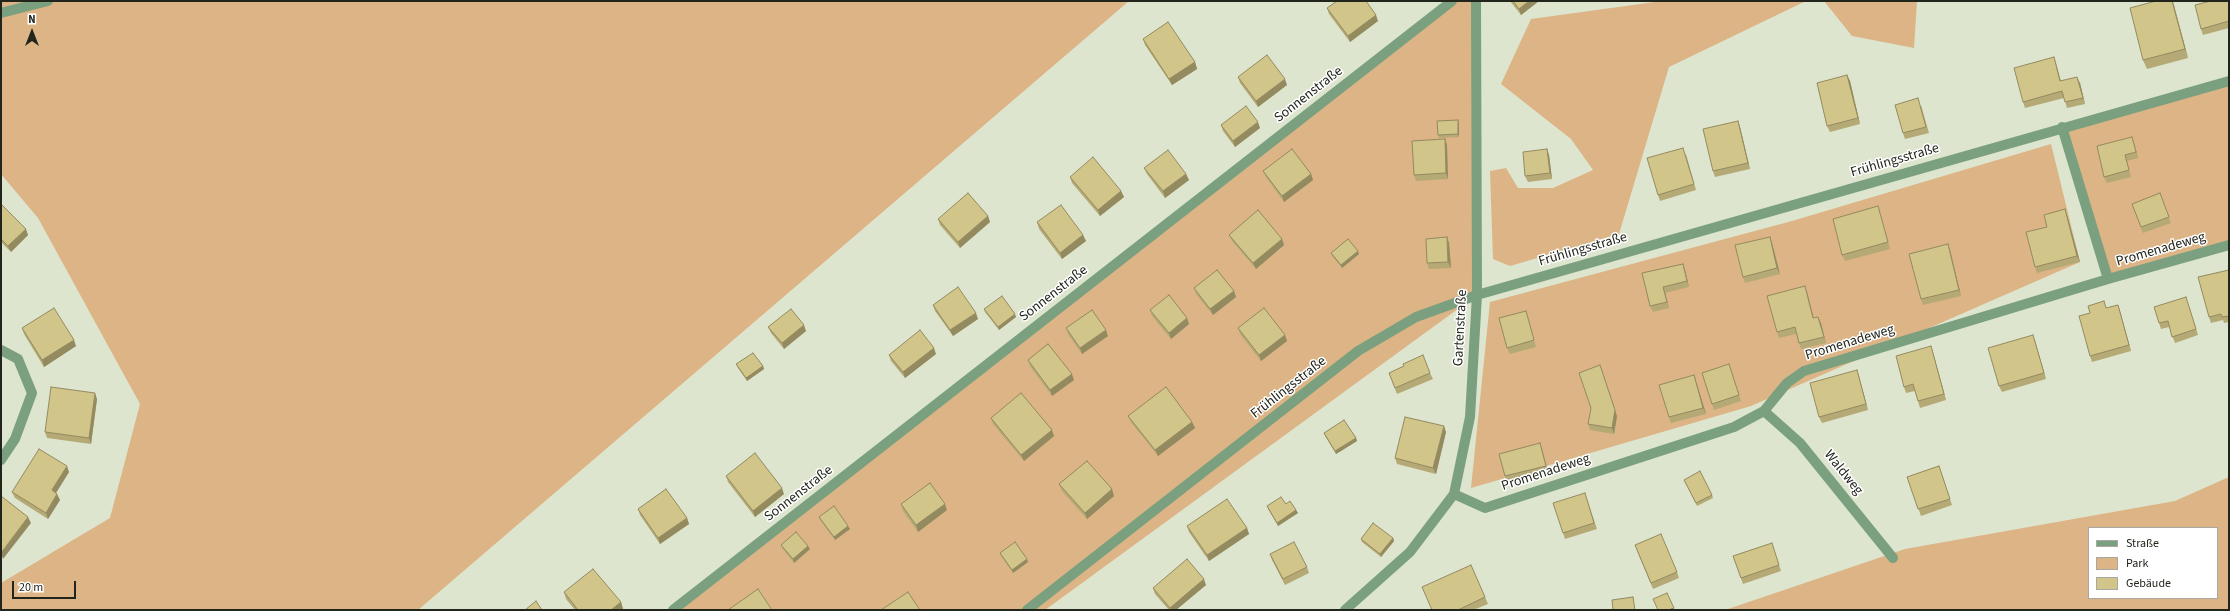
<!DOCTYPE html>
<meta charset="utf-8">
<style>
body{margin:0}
#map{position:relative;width:2230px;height:611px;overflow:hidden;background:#dde5ce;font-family:"Source Sans 3",sans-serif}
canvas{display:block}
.frame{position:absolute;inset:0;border:2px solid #22251c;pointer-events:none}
.legend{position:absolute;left:2088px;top:527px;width:130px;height:72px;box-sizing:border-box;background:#fff;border:1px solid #a7a8a4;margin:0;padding:5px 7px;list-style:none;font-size:12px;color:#22251c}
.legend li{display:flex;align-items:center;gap:8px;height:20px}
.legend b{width:20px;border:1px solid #a7a8a4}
.north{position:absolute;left:12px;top:12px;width:40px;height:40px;-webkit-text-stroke:3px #fff;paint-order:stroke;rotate:0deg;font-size:11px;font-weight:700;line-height:16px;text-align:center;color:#22251c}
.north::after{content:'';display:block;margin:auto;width:14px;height:18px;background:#22251c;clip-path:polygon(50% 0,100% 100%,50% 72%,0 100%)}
.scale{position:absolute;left:12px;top:581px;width:64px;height:18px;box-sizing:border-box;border:2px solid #22251c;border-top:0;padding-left:5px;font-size:12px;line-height:14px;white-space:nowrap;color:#22251c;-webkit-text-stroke:3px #fff;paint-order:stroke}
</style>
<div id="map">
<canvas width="2230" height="611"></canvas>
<div class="frame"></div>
<ul class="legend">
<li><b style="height:5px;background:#7aa080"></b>Straße</li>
<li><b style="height:11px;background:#dcb485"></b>Park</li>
<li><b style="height:11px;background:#d2c589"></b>Gebäude</li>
</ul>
<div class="north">N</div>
<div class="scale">20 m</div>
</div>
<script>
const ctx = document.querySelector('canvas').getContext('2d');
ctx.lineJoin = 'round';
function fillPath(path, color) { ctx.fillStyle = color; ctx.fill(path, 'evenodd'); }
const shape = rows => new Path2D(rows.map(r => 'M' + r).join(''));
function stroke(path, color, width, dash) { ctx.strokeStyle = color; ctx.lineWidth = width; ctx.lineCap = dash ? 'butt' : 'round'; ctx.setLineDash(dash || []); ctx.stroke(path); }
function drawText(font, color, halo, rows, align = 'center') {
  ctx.font = font + ' "Source Sans 3",sans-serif'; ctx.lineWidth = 3; ctx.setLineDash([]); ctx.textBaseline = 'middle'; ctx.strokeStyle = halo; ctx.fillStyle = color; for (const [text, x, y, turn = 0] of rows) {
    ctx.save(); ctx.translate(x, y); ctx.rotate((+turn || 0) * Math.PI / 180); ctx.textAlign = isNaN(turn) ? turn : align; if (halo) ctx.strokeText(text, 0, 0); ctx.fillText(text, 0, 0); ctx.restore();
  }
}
fillPath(shape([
 [1,1,1129,1,418,610,1,610,1,583,110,518,140,404,38,218,1,174],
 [1452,1,1476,1,1477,295,1045,610,673,610],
 [1662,1,1806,1,1669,67,1619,234,1510,266,1493,259,1490,171,1506,168,1518,188,1553,188,1593,170,1571,139,1501,84,1531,19],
 [1824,1,1917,1,1914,48,1852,36],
 [2229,81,2229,245,2108,279,2062,127],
 [2051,144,2080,262,1751,406,1471,488,1490,302,1792,221],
 [2229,477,2229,610,1725,610,1905,549,2175,501],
 [2089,528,2217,528,2217,598,2089,598]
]), '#dcb485');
stroke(shape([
 [1,13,48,1],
 [2062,127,2108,279],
 [1,350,18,359,32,393,15,439,1,460],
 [1764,411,1800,443,1893,558],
 [1454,494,1485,508,1734,427,1764,411,1787,383,1804,371,2108,279,2229,245],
 [673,610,1452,1],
 [1027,610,1358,351,1416,317,1477,295,2229,81],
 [1345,610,1410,552,1454,494,1470,417,1477,295,1476,1]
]), '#7aa080', 10);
fillPath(shape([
 [1510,1,1539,1,1521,15],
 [2156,1,2173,1,2188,58,2147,69,2143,60],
 [2229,1,2229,28,2203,35,2201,29],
 [1327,8,1378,21,1350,42,1329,14],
 [1143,39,1195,62,1197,69,1172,85,1145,45],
 [2054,57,2061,81,2080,83,2085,104,2067,108,2064,98,2025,108,2023,102],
 [1847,75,1850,81,1860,124,1830,132,1827,126],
 [1238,77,1287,85,1258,107,1240,83],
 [1921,105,1929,133,1905,139,1903,133],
 [1738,121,1740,127,1750,169,1715,177,1713,171],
 [1459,123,1459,137,1439,138,1438,135],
 [1221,125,1260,128,1235,147,1223,131],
 [1445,139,1447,145,1448,179,1416,181,1414,175],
 [2134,143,2138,158,2127,161,2131,177,2107,183,2104,177],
 [1547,149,1549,155,1552,179,1528,182,1525,176],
 [1686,154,1696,190,1660,201,1658,195],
 [1144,168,1186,174,1189,180,1165,198,1147,174],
 [1263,171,1311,174,1313,180,1284,202,1266,177],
 [1070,177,1121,191,1124,197,1100,216,1072,183],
 [2160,193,2171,223,2143,233,2132,204],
 [1,204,28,235,11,252,1,242],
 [1878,206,1890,249,1845,261,1842,255],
 [2067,215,2080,262,2037,273,2035,267,2047,227],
 [988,216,990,222,960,248,940,225,938,219],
 [1037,222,1083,235,1086,241,1062,259,1039,229],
 [1229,235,1282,239,1284,245,1256,269,1232,241],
 [1447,237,1449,243,1451,268,1429,269,1427,263],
 [1772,243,1780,274,1745,283,1743,277],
 [1950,250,1961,296,1923,305,1921,299],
 [1331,253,1359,254,1342,268,1332,256],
 [1683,264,1685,270,1689,287,1665,293,1669,308,1653,312,1650,306,1642,273],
 [2229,270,2229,322,2224,323,2223,320,2211,323,2209,317],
 [1194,288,1234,291,1236,297,1213,315,1196,294],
 [1807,292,1814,318,1818,317,1826,343,1801,349,1796,334,1779,338,1777,332],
 [2188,303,2198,335,2175,343,2169,327,2161,329,2159,323],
 [933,305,978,319,953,336,935,311],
 [2118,305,2131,351,2092,362,2090,356,2106,308],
 [984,309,1016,317,999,330,985,312],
 [1150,310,1189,324,1171,339,1152,316],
 [1528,317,1536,347,1510,354,1507,348],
 [768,327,806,331,784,349,771,333],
 [22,328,76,346,44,367,24,334],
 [1066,328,1108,336,1082,354,1068,334],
 [1238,328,1285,335,1287,341,1261,361,1240,334],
 [2035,341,2046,379,2002,392,1999,386],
 [1931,346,1946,400,1920,408,1915,391,1906,393,1904,387],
 [936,354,905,378,891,361,889,355],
 [1028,360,1074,380,1052,396,1030,366],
 [736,364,763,366,764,369,747,381,738,368],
 [1729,364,1741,401,1714,410,1702,373],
 [1404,366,1430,373,1433,379,1397,394,1389,373],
 [1857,370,1868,410,1822,423,1819,417],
 [1694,375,1706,414,1671,423,1669,417],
 [97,399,91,444,47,438,45,432],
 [1128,416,1192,422,1195,428,1158,456,1131,422],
 [1617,416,1614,434,1590,430,1588,424],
 [991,418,1054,436,1024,461,993,424],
 [1446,432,1436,474,1397,464,1395,458],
 [1324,433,1356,438,1357,441,1336,454,1325,436],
 [1540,443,1548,472,1507,482,1505,476],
 [1939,466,1952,505,1921,516,1907,477],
 [69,472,56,493,60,500,48,519,15,498,12,492],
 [726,476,784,494,755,517,728,482],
 [1684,480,1712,495,1713,498,1697,506],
 [1059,484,1114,496,1087,519,1062,491],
 [1587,499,1597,529,1565,539,1563,533],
 [901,504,947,510,918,532,903,511],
 [1286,504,1296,510,1298,513,1278,526,1268,509,1267,506],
 [638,509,687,518,689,524,660,544,640,515],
 [819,517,848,526,850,529,835,540,820,520],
 [1187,526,1247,528,1249,534,1209,561,1189,532],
 [1393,538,1394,541,1381,557,1362,542,1361,539],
 [1772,543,1781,571,1743,584,1733,556],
 [781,545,810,549,794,563,782,548],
 [1637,551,1677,572,1679,578,1653,589],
 [1000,553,1028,562,1013,573,1001,556],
 [1270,554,1307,567,1309,573,1285,585,1272,560],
 [1206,585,1176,610,1169,610,1155,594,1153,588],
 [1422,587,1485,597,1488,604,1473,610,1432,610],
 [564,592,621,602,623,609,621,610,575,610,566,599],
 [1674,608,1675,610,1657,610]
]), '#b5a976');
fillPath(shape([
 [1529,1,1539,1,1521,15,1519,9],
 [2172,1,2174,6,2188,58,2185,49],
 [1376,15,1378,21,1350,42,1348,36],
 [2054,57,2056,63,2062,87,2060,81],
 [1195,62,1197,69,1172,85,1169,79],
 [1847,75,1850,81,1860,124,1858,118],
 [2077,77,2080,83,2085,104,2083,98],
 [1285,79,1287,85,1258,107,1256,101],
 [1458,120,1459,123,1459,137,1458,134],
 [1738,121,1740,127,1750,169,1748,163],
 [1258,122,1260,128,1235,147,1233,141],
 [2132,137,2134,143,2138,158,2136,152],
 [1445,139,1447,145,1448,179,1446,173],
 [1547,149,1549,155,1552,179,1550,173],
 [1186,174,1189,180,1165,198,1163,191],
 [1311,174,1313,180,1284,202,1282,196],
 [1121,191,1124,197,1100,216,1098,210],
 [2065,209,2067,215,2080,262,2077,256],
 [988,216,990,222,960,248,958,242],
 [26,229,28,235,11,252,8,246],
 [1083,235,1086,241,1062,259,1060,253],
 [1447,237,1449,243,1451,268,1448,262],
 [1770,237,1772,243,1780,274,1777,268],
 [1282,239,1284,245,1256,269,1253,263],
 [1948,244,1950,250,1961,296,1959,290],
 [1358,251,1359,254,1342,268,1341,265],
 [1683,264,1685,270,1689,287,1687,281],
 [1805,286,1807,292,1815,324,1813,318],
 [1663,287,1665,293,1669,308,1667,302],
 [1234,291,1236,297,1213,315,1210,309],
 [2118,305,2120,311,2131,351,2129,345],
 [976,313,978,319,953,336,950,330],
 [1015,314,1016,317,999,330,998,327],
 [1818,317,1821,323,1826,343,1824,337],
 [1187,318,1189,324,1171,339,1169,333],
 [804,325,806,331,784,349,782,343],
 [1106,330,1108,336,1082,354,1080,348],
 [1285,335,1287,341,1261,361,1259,355],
 [2033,335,2035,341,2046,379,2044,373],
 [74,340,76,346,44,367,42,360],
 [1931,346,1933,352,1946,400,1944,394],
 [934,348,936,354,905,378,903,372],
 [763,366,764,369,747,381,746,378],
 [1857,370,1859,376,1868,410,1866,404],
 [1602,372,1617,416,1614,434,1612,428],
 [1072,374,1074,380,1052,396,1050,390],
 [1694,375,1696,381,1706,414,1703,408],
 [95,393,97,399,91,444,89,438],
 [1192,422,1195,428,1158,456,1155,450],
 [1444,426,1446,432,1436,474,1433,468],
 [1052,430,1054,436,1024,461,1021,455],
 [1356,438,1357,441,1336,454,1335,451],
 [1540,443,1542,449,1548,472,1546,466],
 [67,466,69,472,54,496,52,490],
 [782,488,784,494,755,517,753,511],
 [1112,489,1114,496,1087,519,1085,513],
 [57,494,60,500,48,519,46,513],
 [945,504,947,510,918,532,916,525],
 [1296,510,1298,513,1278,526,1277,523],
 [28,517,31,523,3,559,1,553],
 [687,518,689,524,660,544,658,538],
 [848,526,850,529,835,540,834,537],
 [1247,528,1249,534,1209,561,1207,555],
 [1393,538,1394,541,1381,557,1380,554],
 [808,546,810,549,794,563,793,559],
 [1027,559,1028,562,1013,573,1012,570],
 [1204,579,1206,585,1176,610,1171,610,1170,608],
 [621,602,623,609,621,610,611,610]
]), '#938a60');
const building = shape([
 [1337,1,1366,1,1376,15,1348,36,1327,8,1337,1],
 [1513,1,1529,1,1519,9,1513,1],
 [2156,1,2172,1,2185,49,2143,60,2130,8,2156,1],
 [2211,1,2229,1,2229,21,2201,29,2195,5,2211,1],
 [1168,22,1195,62,1169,79,1143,39,1168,22],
 [1267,55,1285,79,1256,101,1238,77,1267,55],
 [2054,57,2060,81,2077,77,2083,98,2065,102,2062,91,2023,102,2014,68,2054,57],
 [1847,75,1858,118,1827,126,1817,83,1847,75],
 [1918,98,1926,127,1903,133,1895,105,1918,98],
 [1246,106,1258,122,1233,141,1221,125,1246,106],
 [1458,120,1458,134,1438,135,1437,121,1458,120],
 [1738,121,1748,163,1713,171,1703,129,1738,121],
 [2132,137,2136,152,2125,155,2129,170,2104,177,2097,146,2132,137],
 [1445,139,1446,173,1414,175,1412,141,1445,139],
 [1683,148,1694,184,1658,195,1647,158,1683,148],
 [1292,149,1311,174,1282,196,1263,171,1292,149],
 [1547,149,1550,173,1525,176,1523,152,1547,149],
 [1168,150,1186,174,1163,191,1144,168,1168,150],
 [1093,157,1121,191,1098,210,1070,177,1093,157],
 [968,193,988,216,958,242,938,219,968,193],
 [2160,193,2169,217,2141,227,2132,204,2160,193],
 [1,204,26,229,8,246,1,239,1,204],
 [1061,205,1083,235,1060,253,1037,222,1061,205],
 [1878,206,1888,242,1842,255,1833,219,1878,206],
 [2065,209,2077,256,2035,267,2026,232,2047,227,2044,215,2065,209],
 [1258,210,1282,239,1253,263,1229,235,1258,210],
 [1447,237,1448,262,1427,263,1426,239,1447,237],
 [1770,237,1777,268,1743,277,1735,245,1770,237],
 [1348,239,1358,251,1341,265,1331,253,1348,239],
 [1948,244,1959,290,1921,299,1909,254,1948,244],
 [1683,264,1687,281,1663,287,1667,302,1650,306,1642,273,1683,264],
 [1217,270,1234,291,1210,309,1194,288,1217,270],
 [2229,270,2229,316,2222,317,2221,314,2209,317,2198,277,2229,270],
 [1805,286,1813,318,1818,317,1824,337,1799,343,1795,327,1777,332,1767,296,1805,286],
 [958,287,976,313,950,330,933,305,958,287],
 [1169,295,1187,318,1169,333,1150,310,1169,295],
 [1002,296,1015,314,998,327,984,309,1002,296],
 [2186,297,2196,329,2172,337,2168,321,2159,323,2154,307,2186,297],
 [2104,301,2106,308,2118,305,2129,345,2090,356,2079,316,2090,313,2088,306,2104,301],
 [54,308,74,340,42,360,22,328,54,308],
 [1264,308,1285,335,1259,355,1238,328,1264,308],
 [791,309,804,325,782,343,768,327,791,309],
 [1092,310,1106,330,1080,348,1066,328,1092,310],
 [1526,311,1534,340,1507,348,1499,318,1526,311],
 [920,330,934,348,903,372,889,355,920,330],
 [2033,335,2044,373,1999,386,1988,348,2033,335],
 [1048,344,1072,374,1050,390,1028,360,1048,344],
 [1931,346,1944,394,1918,401,1913,384,1904,387,1896,356,1931,346],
 [753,353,763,366,746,378,736,364,753,353],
 [1423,355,1430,373,1395,388,1389,373,1404,366,1403,364,1423,355],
 [1729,364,1739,395,1712,404,1702,373,1729,364],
 [1600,365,1615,410,1612,428,1588,424,1591,408,1579,373,1600,365],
 [1857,370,1866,404,1819,417,1810,383,1857,370],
 [1694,375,1703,408,1669,417,1659,385,1694,375],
 [51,387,95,393,89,438,45,432,51,387],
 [1166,387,1192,422,1155,450,1128,416,1166,387],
 [1021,393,1052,430,1021,455,991,418,1021,393],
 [1405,417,1444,426,1433,468,1395,458,1405,417],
 [1344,420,1356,438,1335,451,1324,433,1344,420],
 [1540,443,1546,466,1505,476,1499,454,1540,443],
 [39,449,67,466,52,490,57,494,46,513,12,492,39,449],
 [755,453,782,488,753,511,726,476,755,453],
 [1087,461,1112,489,1085,513,1059,484,1087,461],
 [1939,466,1950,499,1918,509,1907,477,1939,466],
 [1700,471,1712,495,1696,503,1684,480,1700,471],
 [930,483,945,504,916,525,901,504,930,483],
 [666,489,687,518,658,538,638,509,666,489],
 [1585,493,1594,523,1563,533,1553,503,1585,493],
 [1,496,28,517,1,553,1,496],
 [1281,497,1286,504,1290,501,1296,510,1277,523,1267,506,1281,497],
 [1227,499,1247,528,1207,555,1187,526,1227,499],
 [834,506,848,526,834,537,819,517,834,506],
 [1373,523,1393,538,1380,554,1361,539,1373,523],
 [796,532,808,546,793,559,781,545,796,532],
 [1661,534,1677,572,1651,583,1635,545,1661,534],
 [1015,542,1027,559,1012,570,1000,553,1015,542],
 [1294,542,1307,567,1283,579,1270,554,1294,542],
 [1772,543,1779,565,1741,578,1733,556,1772,543],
 [1187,559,1204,579,1170,608,1153,588,1187,559],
 [1471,565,1485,597,1458,610,1432,610,1422,587,1471,565],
 [593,569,621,602,611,610,578,610,564,592,593,569],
 [758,589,772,610,728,610,758,589],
 [908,592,920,610,881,610,908,592],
 [1667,593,1674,608,1668,610,1658,610,1653,599,1667,593],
 [1633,597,1635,610,1613,610,1612,600,1633,597],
 [536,601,542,610,525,610,536,601]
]);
fillPath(building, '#d2c589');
stroke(building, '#938a60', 1);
drawText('14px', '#22251c', '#fff', [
 ["Sonnenstraße",1309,95,-38],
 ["Frühlingsstraße",1895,161,-16],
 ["Frühlingsstraße",1583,250,-16],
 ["Promenadeweg",2161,250,-16],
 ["Sonnenstraße",1054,294,-38],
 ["Gartenstraße",1461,328,-87],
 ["Promenadeweg",1850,343,-17],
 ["Frühlingsstraße",1289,388,-38],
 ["Promenadeweg",1546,473,-18],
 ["Waldweg",1843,473,51],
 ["Sonnenstraße",799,494,-38]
]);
</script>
